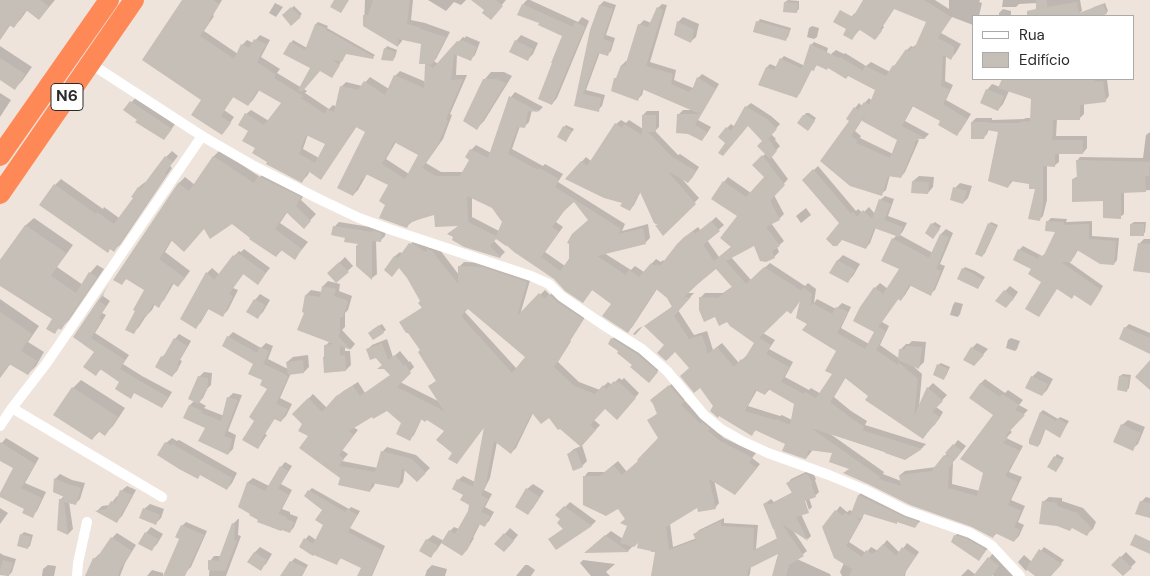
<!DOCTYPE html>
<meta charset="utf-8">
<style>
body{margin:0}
#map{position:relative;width:1150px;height:576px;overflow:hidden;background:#eee4dc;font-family:"DM Sans",sans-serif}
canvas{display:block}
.legend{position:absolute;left:972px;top:15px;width:162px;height:65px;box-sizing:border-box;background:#fff;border:1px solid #aaa;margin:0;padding:6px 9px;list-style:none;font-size:15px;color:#2b2b2b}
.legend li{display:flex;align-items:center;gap:10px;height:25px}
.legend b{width:25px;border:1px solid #aaa}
</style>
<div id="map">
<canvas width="1150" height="576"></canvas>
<ul class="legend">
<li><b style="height:6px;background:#fff"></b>Rua</li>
<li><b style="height:14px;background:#c6bfb7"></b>Edifício</li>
</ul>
</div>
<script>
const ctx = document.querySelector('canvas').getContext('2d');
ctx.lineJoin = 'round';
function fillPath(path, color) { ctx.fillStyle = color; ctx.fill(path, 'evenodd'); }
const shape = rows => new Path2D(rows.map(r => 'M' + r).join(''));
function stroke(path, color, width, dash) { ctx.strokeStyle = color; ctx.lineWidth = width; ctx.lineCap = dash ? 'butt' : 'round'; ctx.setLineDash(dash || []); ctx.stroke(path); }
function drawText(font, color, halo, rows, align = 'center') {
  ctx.font = font + ' "DM Sans",sans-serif'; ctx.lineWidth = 4; ctx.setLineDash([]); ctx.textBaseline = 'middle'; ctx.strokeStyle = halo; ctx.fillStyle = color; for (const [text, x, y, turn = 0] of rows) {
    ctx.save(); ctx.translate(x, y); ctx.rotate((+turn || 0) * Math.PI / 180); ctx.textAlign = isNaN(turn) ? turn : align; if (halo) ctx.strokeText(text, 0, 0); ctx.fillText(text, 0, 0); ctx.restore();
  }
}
fillPath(shape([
 [0,0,55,0,39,19,28,9,21,19,14,26,11,24,0,40],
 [184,0,222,0,213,15,214,16,204,31,238,54,242,45,247,40,253,43,260,35,270,40,261,57,280,69,277,73,307,91,305,93,329,109,333,105,337,107,341,87,346,82,362,86,370,77,389,89,395,76,400,71,426,82,426,63,422,43,402,38,402,41,398,46,364,26,365,0,413,0,411,20,425,23,450,32,436,59,434,61,438,64,463,37,465,38,466,36,480,42,475,55,470,60,457,54,456,75,467,75,450,114,452,115,443,139,426,163,441,172,464,172,471,159,467,157,471,150,476,145,491,153,511,97,515,92,543,107,539,111,532,110,529,122,524,127,520,126,512,149,543,166,545,164,563,174,558,182,625,224,622,231,648,224,650,238,645,243,604,253,631,270,635,266,644,272,656,259,661,262,663,260,665,262,678,245,690,233,698,227,701,231,716,217,724,225,707,240,719,257,732,246,739,216,724,182,728,177,751,193,766,177,754,165,766,153,763,141,748,125,726,142,727,128,731,124,735,127,746,107,751,103,771,116,780,124,771,134,776,139,775,140,780,146,771,156,788,179,774,195,784,214,779,219,771,223,784,241,777,247,779,252,774,257,754,244,731,257,751,280,770,263,805,286,808,283,816,289,814,303,817,299,836,309,842,303,851,307,841,328,869,344,875,331,875,288,880,283,888,289,901,268,883,260,893,239,897,235,876,227,870,243,866,248,841,223,804,180,818,166,856,211,858,209,863,213,869,207,875,214,880,200,885,196,894,199,888,216,907,223,903,231,900,235,933,253,941,234,946,229,953,233,940,264,945,266,935,290,930,294,911,285,905,295,901,300,899,298,882,322,889,326,880,345,900,359,901,349,906,344,909,344,912,341,926,342,924,362,919,367,912,365,922,374,919,407,928,388,933,383,947,395,936,407,943,412,939,419,928,432,869,396,846,377,834,397,851,411,867,421,865,425,926,444,922,448,905,459,829,433,884,472,883,474,901,481,900,475,905,471,936,467,958,440,966,446,953,462,952,484,980,491,995,415,980,384,985,379,1005,393,1008,390,1023,400,1019,405,1028,410,1009,429,1012,432,1006,438,1023,446,1009,472,1022,477,1011,500,1025,506,1018,522,1024,525,1019,536,1014,541,997,533,993,537,850,468,834,451,812,449,812,451,807,457,786,443,756,430,752,434,714,406,691,368,675,351,666,345,644,325,646,326,650,322,673,306,668,297,657,289,633,326,628,331,613,303,593,289,583,301,554,278,496,238,494,241,505,252,500,257,460,224,436,213,412,222,407,226,387,204,390,185,367,174,358,190,353,195,366,131,357,126,325,173,310,171,307,176,302,181,269,161,257,148,250,130,246,114,251,110,269,121,283,102,260,89,253,100,248,105,234,96,224,110,234,117,226,129,203,100],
 [308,134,326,143,319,158,303,149],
 [396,142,420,154,409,174,386,159],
 [472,197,492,207,503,222,499,231,472,217],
 [574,201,590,220,565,266,545,252,563,227,556,222,567,207],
 [717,267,733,286,723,293,705,293,700,298,716,316,727,320,756,342,747,355,739,363,722,343,713,350,707,331,694,335,678,310,694,293,687,293],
 [801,299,809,324,838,351,833,374,821,394,811,388,809,390,785,377,793,362,769,349,775,340,763,333,787,309,791,312,796,307],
 [770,389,795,403,792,420,782,415,780,416,748,406,757,390,765,394],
 [428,0,466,0,461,5,454,2,446,11],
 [473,0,506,0,495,13,486,10],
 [527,0,530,0,578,22,582,17,589,21,557,98,552,104,554,63,563,35,540,22,523,4],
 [788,0,799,1,799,9,796,12,785,2],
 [864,0,892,0,898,3,883,26,884,27,875,39,860,29,852,39,851,17,855,13,857,14],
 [907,0,935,0,949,9,949,0,980,0,979,2,982,3,979,16,974,16,973,25,952,17,941,33,961,44,955,54,951,58,946,56,945,81,953,85,946,100,971,114,961,130,957,134,942,120,913,106,905,121,929,134,925,138,915,138,919,140,905,172,901,177,890,175,886,190,881,194,822,161,851,121,855,108,859,103,862,106,869,98,872,101,877,90,831,54,836,50,844,54,845,53,866,66,871,62,890,72,907,50,911,46,913,47,917,44,927,21],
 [862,120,899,140,893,154,860,138,861,136,855,131],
 [1003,0,1080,0,1082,11,1078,14,1071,16,1038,16,1037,3,1019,4,1016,7,1002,7],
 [604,1,616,5,606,35,615,38,611,51,607,55,600,52,586,90,605,95,602,106,598,110,575,105,600,5],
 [275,3,283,7,276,17,269,13],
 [1105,3,1108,11,1106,13,1098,16,1094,16,1091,9,1094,7],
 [662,4,667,5,650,62,676,70,674,80,693,88,698,78,702,74,719,84,698,120,711,127,706,135,702,140,678,115,683,110,694,110,644,88,642,95,638,99,618,76,622,65,626,61,628,61,639,25,644,20,651,23,658,8],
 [294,6,302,14,292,24,284,15],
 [1003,9,1011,11,1011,16,999,16,999,13],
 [683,17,699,24,696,37,690,42,678,22],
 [760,19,791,28,788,37,786,39,758,22],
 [318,22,328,26,327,28,375,55,373,57,347,52,340,62,341,62,334,74,291,43,293,40,307,48,316,24],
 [812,26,819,28,817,37,814,39,807,37,809,28],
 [521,35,538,43,533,54,528,59,516,41],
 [814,42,828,48,824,64,817,65,813,70,812,69,800,93,797,96,759,85,767,67,770,64,777,67,781,59,784,56,805,66,811,45],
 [0,46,32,67,22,81,15,88,0,79],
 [387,46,397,50,395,57,393,60,385,49],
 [491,72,504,72,512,76,484,121,477,128,484,80],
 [1003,79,1107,79,1109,96,1105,101,1084,103,1084,114,1080,118,1057,119,1056,136,1087,136,1087,148,1083,153,1059,153,1059,162,1054,166,1047,165,1047,200,1043,216,1039,220,1037,188,1030,183,1013,180,1012,182,1008,187,999,131,989,129,987,134,983,138,972,122,976,118,992,118,992,120,1024,119,1026,118,1031,118,1033,98,1009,91,1003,104,998,110,987,90,992,84,1000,87],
 [0,93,11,100,0,117],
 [136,97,175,124,168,134,138,120,125,110],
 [647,111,659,111,659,127,655,131,678,155,680,154,699,167,692,178,688,182,682,179,699,198,663,234,657,225,659,224,641,191,634,205,630,210,623,202,567,178,586,157,591,161,616,124,621,120,626,123,629,120,643,129,643,115],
 [806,113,809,113,816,118,810,127,804,116],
 [566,125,574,129,566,140,564,127],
 [1150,132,1150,190,1124,192,1124,214,1120,217,1105,200,1073,179,1078,176,1077,161,1080,157,1143,158,1146,135],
 [220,150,260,177,266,171,306,191,301,200,316,214,304,227,288,211,280,223,308,242,295,258,283,249,276,256,232,222,204,228,172,240,165,252,190,271,184,279,174,283,164,300,158,306,155,304,152,310,146,316,139,327,133,333,145,289,127,278,122,283,115,279,179,183,185,177,195,185,214,156],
 [172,151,178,156,170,166,172,168,120,245,114,250,41,205,55,185,61,179,103,209,104,207,119,218,135,198,133,196,139,187,145,182,147,183,166,157],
 [919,176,934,177,933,187,928,193,913,181],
 [960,183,972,186,968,198,963,203,955,188],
 [806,208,811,215,801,223,796,216],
 [34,218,73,245,57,267,83,285,90,273,97,265,104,269,69,320,61,328,60,327,55,332,53,319,0,284,0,260,26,225],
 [1051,218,1067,219,1066,222,1092,221,1092,236,1119,238,1117,260,1114,264,1078,250,1074,257,1069,262,1103,286,1094,301,1057,288,1042,312,1039,315,1043,281,1032,268,1014,259,1019,250,1023,246,1042,256,1046,253,1057,231,1047,222],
 [339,222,376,228,376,230,379,227,386,229,385,236,380,241,376,240,377,274,372,278,357,266,361,243,346,237,334,227],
 [935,222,941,226,935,235,932,224],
 [991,222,998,225,985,253,982,256,989,224],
 [1134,222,1146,222,1145,232,1143,235,1131,224],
 [415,239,420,241,430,248,434,245,437,246,459,275,459,267,464,262,488,263,531,277,520,315,545,290,550,295,555,290,587,314,570,341,571,341,558,362,579,382,600,390,608,382,612,385,619,378,622,380,624,378,639,393,622,413,605,408,594,420,600,425,582,445,587,461,582,466,568,454,574,449,581,446,549,416,533,413,516,448,511,453,497,442,490,478,484,490,492,494,485,507,494,512,489,521,484,526,480,524,473,538,474,538,467,550,462,555,442,542,436,551,430,556,427,540,433,535,444,541,450,531,454,527,459,529,469,511,471,504,464,494,458,480,463,476,475,482,486,425,457,463,446,431,427,418,422,418,414,435,410,439,403,423,387,410,372,416,353,427,358,430,342,450,348,454,342,461,378,468,382,452,387,447,416,455,430,468,417,481,405,469,403,482,399,487,375,483,374,486,370,491,341,477,309,436,303,424,293,414,313,394,327,408,342,392,358,382,365,393,391,375,368,349,372,345,387,339,393,357,400,351,409,362,410,361,414,367,400,382,440,402,430,386,437,380,422,350,401,322,406,318,423,307,422,301,400,266,385,270,395,256,400,252,403,254],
 [468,307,527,357,517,369,464,311],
 [1144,239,1150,239,1150,272,1139,244],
 [244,249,270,268,258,283,244,273,233,288,238,290,228,310,223,315,209,308,201,322,196,327,207,273,212,268,220,275,234,256,239,251,241,252],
 [843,255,860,264,853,276,847,282,831,272,838,260],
 [345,257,353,266,336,282,329,273],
 [965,267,975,271,985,277,980,285,963,269],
 [328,281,340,284,339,291,352,296,348,310,345,313,345,327,342,330,355,344,351,349,345,347,345,351,350,351,351,365,346,370,325,346,330,341,306,312,306,295,311,290,322,292,323,286],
 [1010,286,1018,292,1012,301,1005,291],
 [105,292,103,296,110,301,102,313,106,315,95,333,129,355,123,364,142,376,172,392,166,402,162,407,135,392,130,397,121,382,101,369,96,375,95,351,74,337],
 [260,294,270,300,263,312,258,317,255,300],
 [0,299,39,326,28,342,44,352,36,366,28,374,11,363,0,378],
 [955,302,963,304,960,314,958,317,950,315,953,305],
 [382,324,386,330,383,332,372,330],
 [1129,324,1150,333,1150,352,1125,328],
 [643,326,635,335,633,334,638,329],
 [233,332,261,348,266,343,273,346,268,359,288,369,287,362,293,357,308,355,309,367,304,372,291,373,280,398,292,404,286,416,281,421,275,418,265,434,267,435,262,442,258,447,256,420,269,388,254,363,223,345,228,337],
 [179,334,191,341,180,360,182,361,177,371,172,376,162,357,167,352,175,339],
 [616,335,661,367,653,377,634,365,620,351,612,339],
 [1011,338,1020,341,1017,349,1015,351,1006,348,1008,340],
 [977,343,988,349,979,359,972,348],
 [941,363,950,367,946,376,944,378,938,365],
 [1038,371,1053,379,1047,390,1042,395,1032,377],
 [204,372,212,373,211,385,207,389,203,398,199,402,206,406,204,408,224,416,228,398,233,393,242,395,228,431,236,435,233,449,228,454,207,428,185,417,190,405,195,400,199,377],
 [1123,374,1131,375,1129,388,1126,391,1120,376],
 [81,380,125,408,113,426,105,434,100,431,92,439,73,388],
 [674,382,687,397,684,400,705,421,724,438,756,453,752,458,760,464,739,490,714,480,719,503,715,508,698,506,670,523,673,547,697,538,695,534,699,530,724,518,724,523,758,525,756,549,778,538,776,530,764,504,771,499,774,502,793,492,788,483,791,479,810,470,812,471,816,479,815,480,819,492,815,496,809,498,812,507,809,510,804,495,802,495,807,511,809,511,801,514,811,536,808,539,792,529,807,551,797,559,830,574,831,576,773,576,780,552,751,566,750,574,749,576,685,576,656,551,640,539,628,551,587,551,611,531,623,539,629,526,626,519,618,507,584,477,588,472,605,472,618,461,627,472,639,461,660,438,649,420,658,413,656,397],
 [1043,410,1058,419,1060,417,1069,421,1060,436,1046,428,1040,444,1038,446,1030,440,1041,412],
 [1128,420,1145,427,1138,444,1132,449,1122,425],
 [6,438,39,458,25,483,46,492,37,511,32,516,25,508,14,468,0,459,0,445],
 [172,438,177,441,179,440,237,473,232,483,227,489,166,443],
 [1057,454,1064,458,1058,468,1049,467],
 [285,462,292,466,281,484,292,490,282,509,290,512,290,514,298,517,294,527,290,532,259,519,252,513,239,507,248,482,253,478,269,486,281,467],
 [60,474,72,480,85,483,80,499,75,504,69,502,73,529,68,534,58,529,60,500,64,496,54,492,55,479],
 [533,484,544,491,533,508,528,513,527,489],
 [127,486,136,490,122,516,117,521,97,511,102,506,110,505,117,496,119,497,121,491],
 [312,488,349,509,351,507,360,511,350,528,385,546,372,576,362,576,363,567,341,558,337,563,300,546,309,535,316,540,325,525,324,509,309,491],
 [863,491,922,518,919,523,898,521,896,523,865,513,862,516,863,517,849,542,866,553,871,547,878,551,887,540,900,553,907,543,919,552,906,571,905,576,842,576,840,572,844,563,824,527,840,506,847,512,850,510,853,512,859,495],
 [1049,497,1062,498,1062,501,1083,508,1096,522,1093,529,1087,534,1073,527,1043,502],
 [1146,497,1150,498,1150,516,1141,502],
 [570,502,596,521,592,525,556,549,550,539,564,528,562,519,557,515],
 [150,504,164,509,161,518,156,523,144,509],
 [0,508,8,513,0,524],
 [238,519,239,519,238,535,241,536,226,576,209,576,210,561,214,556,221,556,233,524],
 [186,522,207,531,191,567,187,571,181,538,182,526],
 [151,527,163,534,157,544,151,550,146,533],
 [510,528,518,535,509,546,496,544],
 [24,532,33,535,30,546,27,548,21,535],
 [117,533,136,545,125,563,120,576,88,576,94,559,99,554,100,555,112,538],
 [958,533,970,537,988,548,981,557,955,536],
 [260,547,272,554,266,564,260,569,249,562,255,552],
 [1044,547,1064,560,1050,576,1036,576,1028,569,1026,571,1018,562,1024,555,1032,562],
 [1126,552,1136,562,1123,575,1113,565],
 [0,553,3,555,16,559,12,572,8,576,0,573],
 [993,553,1020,576,994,576,992,575,987,576,961,576,968,569,976,575],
 [295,558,308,565,302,576,285,576,290,563],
 [583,560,615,564,606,572,610,576,591,576,580,563],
 [48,565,56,566,54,576,42,576,43,569],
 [432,565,447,569,445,576,425,576,427,570],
 [525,565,528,565,535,570,531,576,516,576],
 [152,570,163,573,163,576,147,576]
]), '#0003');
fillPath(shape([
 [0,0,40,0,49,7,39,20,26,10,14,28,9,25,0,39],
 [182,0,213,0,219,4,209,20,210,21,200,36,234,59,241,44,249,48,254,39,266,44,257,62,276,75,274,78,303,96,301,98,325,114,327,109,334,112,340,86,358,90,364,81,385,95,394,75,424,88,425,64,419,64,421,44,398,39,398,47,363,26,363,15,368,15,373,0,410,0,407,24,421,28,420,29,446,37,432,65,427,64,433,68,457,41,460,42,461,40,477,47,471,61,454,54,451,80,463,79,446,119,448,120,438,145,422,168,436,176,460,176,469,160,465,157,470,149,488,158,509,96,539,112,528,111,525,128,518,127,508,154,538,170,539,168,559,179,555,187,621,229,619,234,643,228,646,244,597,256,626,275,629,270,639,277,651,263,655,266,657,264,660,266,677,244,684,237,693,231,695,234,711,221,720,231,703,245,714,261,731,247,720,238,737,216,711,199,723,181,746,197,764,177,752,165,762,155,785,185,770,201,780,220,766,227,780,246,772,251,775,258,766,262,760,261,754,246,726,261,746,284,764,267,802,291,803,287,812,294,810,307,812,303,832,314,836,307,848,312,837,333,865,349,874,332,853,321,860,307,874,287,883,294,899,269,881,261,892,238,929,258,940,234,949,237,936,269,941,271,931,296,909,285,901,301,898,299,878,327,886,331,876,350,898,365,898,362,918,379,914,416,927,387,943,401,932,412,940,417,934,426,933,425,923,439,865,400,868,396,845,378,830,402,847,415,864,427,862,430,922,449,905,460,885,453,885,452,811,428,880,477,879,479,901,486,899,475,934,471,932,470,944,455,952,458,945,453,953,444,962,451,955,460,953,458,953,463,949,468,948,488,977,496,983,473,960,459,993,415,969,398,980,383,1000,397,1002,394,1019,405,1015,410,1025,415,1006,435,1008,437,1003,443,1020,451,1005,476,1018,482,1008,505,1021,511,1014,527,1020,530,1014,542,995,533,993,538,972,527,910,505,868,484,843,473,849,469,829,462,832,453,808,450,807,458,805,459,782,451,785,444,755,430,752,436,719,416,718,418,710,411,713,406,700,388,694,393,680,376,689,368,675,352,666,361,657,353,664,345,644,326,672,307,667,298,656,289,628,333,602,316,611,304,592,290,583,303,565,291,554,279,514,252,506,245,506,246,496,239,490,246,501,257,500,258,464,247,452,240,453,237,447,234,458,226,435,227,434,215,410,222,407,228,379,218,385,205,379,201,388,185,366,174,364,179,362,178,353,196,337,188,365,132,356,127,321,180,308,171,302,183,266,164,267,162,252,153,255,148,242,141,248,131,238,125,245,113,264,125,281,103,258,90,248,106,233,97,221,116,231,123,222,135,191,115,201,100,142,60],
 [306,135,325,144,315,163,299,154],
 [394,142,418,155,405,179,382,164],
 [467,196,492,208,502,222,496,236,468,222],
 [574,202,588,220,572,234,567,243,569,244,569,259,560,271,541,257,559,232,552,227,563,212],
 [716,269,732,287,718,298,699,297,699,310,704,322,715,317,719,326,727,322,730,326,754,343,743,361,741,359,734,367,717,347,708,354,702,335,689,339,674,316,691,297,684,297,699,283],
 [800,300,796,318,807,324,802,330,836,351,825,371,832,374,816,398,805,392,804,394,781,382,789,367,766,354,771,345,759,338,787,311,791,314],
 [768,389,794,404,790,425,776,419,775,420,745,411,755,390,765,395],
 [334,0,349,0,341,13,330,7],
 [471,0,496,0,503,6,491,20,482,13,484,10],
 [863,0,924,0,951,17,938,38,954,47,954,54,951,60,943,55,941,86,950,90,943,104,967,119,957,136,938,125,940,121,912,106,902,126,926,139,917,139,914,144,915,145,901,178,888,176,882,196,850,186,820,161,849,121,846,119,854,107,858,110,864,102,869,105,875,90,848,76,846,79,828,68,827,70,816,65,814,71,811,70,797,98,758,85,766,67,774,70,780,58,802,69,810,44,839,58,840,57,863,71,865,66,886,76,893,65,894,66,906,49,909,52,912,47,914,49,926,22,894,9,880,29,882,31,875,40,860,30,859,31,858,30,852,40,843,35,846,29,833,22,840,10,853,17],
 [867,111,862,121,897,140,890,158,856,143,858,141,851,136],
 [1036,0,1047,0,1047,7,1077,2,1079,13,1103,4,1107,14,1101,16,1027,16,1027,11,1036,9],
 [784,2,798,3,797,13,783,12],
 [522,4,573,27,575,22,585,27,552,105,538,99,552,63,551,63,562,36,538,25,539,23,517,15],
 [599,5,613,9,603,39,612,42,608,56,598,53,583,94,601,98,599,112,574,106,590,30],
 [291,7,301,17,291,26,282,15],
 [657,7,663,10,646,66,673,74,671,84,689,92,691,89,692,90,697,77,716,89,695,125,707,132,702,141,688,134,676,133,677,114,700,114,642,89,638,101,611,91,614,78,616,78,621,65,625,66,638,24,648,27],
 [677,21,694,30,691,43,674,35],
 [756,21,789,30,786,41,753,32],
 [315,24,326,28,326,30,374,57,373,59,346,54,342,62,331,59,340,65,332,78,320,71,302,92,298,90,310,68,283,54,290,42,305,50],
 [515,40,533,49,528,61,509,52],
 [384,48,395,52,393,61,381,60],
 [0,58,25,74,15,90,0,80],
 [483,79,496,79,506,83,477,130,463,121],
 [1002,79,1095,79,1095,82,1103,81,1106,102,1080,105,1080,120,1053,120,1052,140,1083,140,1083,154,1055,154,1055,167,1043,166,1043,205,1040,221,1028,219,1035,189,1029,189,1029,184,1010,181,1008,188,988,181,998,132,987,130,984,139,971,139,971,122,989,122,989,123,1020,123,1020,122,1030,121,1031,99,998,88],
 [986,89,1004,96,998,111,980,103],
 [130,101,172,129,164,140,135,122,137,120,123,110],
 [745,106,767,119,777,129,768,139,773,144,772,145,777,151,770,159,757,146,762,141,748,126,723,156,718,153,725,143,718,137,726,127,731,131],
 [642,115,656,115,656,132,648,132,674,159,674,158,696,171,688,183,670,172,669,173,696,204,663,236,655,225,658,225,654,223,640,192,637,198,635,196,636,199,630,211,620,206,622,203,604,198,565,179,581,161,587,166,615,123,622,128,624,124,642,135],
 [803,115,807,115,815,121,808,131,797,123],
 [563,126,572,131,566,142,557,137],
 [165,156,173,162,165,173,167,174,114,252,110,249,108,253,39,205,54,184,96,214,97,212,114,224,133,198,131,197,138,187,141,188],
 [213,156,254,183,258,176,301,197,296,206,311,221,304,229,286,212,275,229,302,249,295,260,281,250,276,257,249,239,250,238,232,224,210,239,204,229,184,252,171,240,159,259,185,278,178,287,172,283,159,308,153,304,146,317,144,316,134,334,125,330,135,311,133,310,144,290,126,279,122,285,113,280,178,183,189,191],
 [1076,160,1150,162,1149,176,1145,176,1146,192,1121,193,1121,219,1103,218,1103,201,1072,202,1072,179,1077,179],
 [813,169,851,214,853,212,857,217,863,210,872,219,879,199,891,204,884,220,903,227,899,237,874,228,866,249,842,240,837,246,833,246,826,239,839,223,802,180],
 [912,181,929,182,928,194,911,193],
 [953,187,967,191,963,204,950,200],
 [1046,221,1064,222,1064,225,1089,224,1089,239,1116,241,1114,265,1100,264,1077,250,1071,262,1061,262,1101,290,1091,306,1074,295,1072,299,1057,289,1039,317,1025,309,1041,282,1028,274,1031,269,1013,260,1018,249,1038,259,1040,255,1043,257,1055,232,1045,231],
 [931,223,940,229,933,239,925,233],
 [988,223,997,227,982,257,975,254],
 [1130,224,1144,224,1144,236,1130,236],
 [25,225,66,253,51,276,76,293,89,272,97,277,61,330,58,328,55,334,46,329,52,319,0,286,0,260],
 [333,226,371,232,372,231,372,234,373,230,382,234,381,242,372,241,372,280,356,266,356,246,358,244,344,242,345,238,331,235],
 [409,243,415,245,425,252,428,249,432,251,458,284,458,266,483,267,527,282,517,316,539,293,545,299,549,294,557,302,583,319,567,346,568,346,554,367,574,386,595,394,603,385,606,389,614,381,616,383,618,381,636,398,617,420,605,409,590,425,596,430,581,447,560,429,558,430,549,418,541,424,532,413,511,454,494,441,486,484,481,495,488,499,481,512,490,516,485,527,479,524,469,543,471,543,462,556,441,543,449,530,455,534,468,511,469,505,460,500,463,495,452,489,457,479,473,487,484,427,457,464,448,459,452,453,436,440,444,431,427,420,425,422,421,419,410,441,396,434,401,423,387,411,373,419,372,417,349,431,354,435,339,455,344,459,339,466,375,472,381,451,412,459,426,473,417,482,402,468,399,488,372,483,370,492,338,485,340,478,299,448,308,436,298,431,302,424,292,414,308,398,322,412,336,396,353,386,360,396,390,375,384,369,377,369,382,365,376,358,370,360,366,349,382,343,388,360,395,355,404,366,405,364,411,373,397,387,444,411,428,386,436,381,418,352,420,350,408,333,406,333,399,322,422,308,418,303,420,301,407,278,399,268,392,277,384,270,394,256,398,258],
 [468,309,525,357,512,373,461,316],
 [1138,243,1150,244,1150,273,1133,271],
 [238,253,266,273,258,285,243,274,229,294,233,296,223,317,208,309,196,329,180,319,206,272,214,280,233,255,235,257],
 [837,260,855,270,848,283,829,273],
 [339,262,349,272,336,283,327,273],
 [962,268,972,273,983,280,978,289,957,279],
 [109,284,99,301,106,306,99,318,102,320,91,338,125,360,120,369,138,380,168,397,162,408,134,393,131,399,115,389,119,382,100,369,96,376,83,367,94,352,73,337],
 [322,286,336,289,334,296,348,301,343,317,340,317,340,333,338,336,351,350,340,346,340,356,345,355,346,371,324,373,323,357,324,357,324,345,334,344,297,330,304,313,302,312,305,295,320,297],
 [1004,290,1014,298,1006,308,995,301],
 [254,299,265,305,258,319,246,312],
 [0,312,32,334,21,351,37,361,28,375,9,364,0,377],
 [379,325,384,333,373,340,368,333],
 [1124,327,1150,338,1150,354,1119,339],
 [227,336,257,353,260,347,269,351,263,364,285,374,288,377,276,404,288,409,281,422,274,419,261,440,263,441,258,449,242,440,254,421,249,417,267,389,260,385,262,380,248,374,253,364,222,346],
 [174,338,187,346,177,365,179,366,172,377,155,367,161,356,163,357],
 [611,338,638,355,658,372,649,383,630,367,632,365,617,353,618,351,608,344],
 [906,346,922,347,919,369,898,360,899,349,905,349],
 [971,347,984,355,974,366,963,360],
 [303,360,304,373,288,375,286,362],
 [1150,360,1150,390,1135,377],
 [937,364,948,369,944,380,933,375],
 [198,376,208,378,207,391,205,391,199,404,188,399],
 [1031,376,1048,384,1042,396,1025,388],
 [1119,376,1129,377,1127,392,1117,390],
 [669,385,684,402,681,405,701,424,702,422,710,429,708,431,720,441,753,458,749,463,757,468,735,495,709,479,716,509,698,512,697,508,666,527,669,550,696,540,693,534,721,521,721,526,754,528,753,551,777,539,774,530,775,530,773,529,763,504,767,502,769,505,792,493,786,483,805,474,808,475,813,484,811,484,816,497,805,501,809,513,796,517,808,541,782,524,804,556,789,565,786,576,772,576,778,554,748,569,747,576,651,576,655,552,651,552,651,551,637,548,638,543,634,547,620,543,627,526,620,523,625,519,618,509,606,516,583,505,583,476,600,476,613,465,622,475,638,461,637,460,658,438,647,420,657,414,653,404,650,400],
 [72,387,118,417,105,436,98,431,92,440,53,415],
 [227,397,238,400,224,436,232,439,228,455,198,441,205,428,183,418,189,405,202,411,201,413,221,421],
 [1040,412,1056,421,1057,418,1067,424,1060,438,1045,429,1038,447,1029,444,1029,440],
 [1121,424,1141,433,1133,451,1113,442],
 [0,442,35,464,21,488,42,498,33,518,22,513,24,509,0,497,0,493,13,468,0,461],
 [165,442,172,446,172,444,232,478,227,490,200,475,198,479,179,469,157,455],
 [576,450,583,467,573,471,567,454],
 [1054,456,1063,461,1056,472,1047,467],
 [280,466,288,471,278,489,289,495,278,514,287,517,286,519,294,522,290,533,282,530,281,531,257,522,258,520,249,515,250,514,238,507,247,482,265,491],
 [54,478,67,484,81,488,76,505,64,502,68,535,57,530,59,499,63,499,64,497,53,492],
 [526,488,540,497,528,515,515,507],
 [120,490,132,495,117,523,95,511,106,509,111,501,115,503],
 [308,490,345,512,347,509,357,515,348,532,382,550,371,576,357,576,361,568,340,558,337,565,314,555,313,556,299,547,304,538,313,544,323,525,315,520,322,510,304,496],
 [858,495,904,517,919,522,915,528,897,522,897,524,864,514,862,519,856,517,860,521,846,546,862,557,866,550,873,554,883,544,896,556,902,547,916,556,903,576,849,576,852,569,834,558,822,527,835,510,843,516,845,513,850,516],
 [1042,501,1057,503,1057,506,1077,513,1092,528,1087,536,1072,528,1070,531,1057,526,1039,524],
 [1140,501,1150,503,1150,518,1135,514],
 [564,506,592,526,556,550,548,539,563,529,557,523,560,519,555,515],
 [143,508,160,515,156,525,139,518],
 [232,523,235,524,234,540,237,541,225,571,208,570,208,560,218,561],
 [181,525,204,535,185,576,163,576,179,539,175,537],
 [145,532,158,539,152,551,138,544],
 [504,533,514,541,504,552,494,544],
 [20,534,31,537,28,549,17,546],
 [1135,534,1150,541,1150,554,1130,545],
 [605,535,629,552,584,553],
 [954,535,967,539,986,550,979,561,951,542],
 [111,537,132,551,120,569,118,576,85,576,93,558,96,559],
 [426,539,438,546,431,558,419,551],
 [1039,549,1062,564,1051,576,1035,576,1026,569],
 [254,552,267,560,261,571,247,562],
 [1120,556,1132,568,1123,576,1111,565],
 [988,557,999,566,992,576,973,576],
 [3,560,13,563,9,576,0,575,0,570],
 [290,561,306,568,301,576,280,576]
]), '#c6bfb7');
stroke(shape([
 [88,62,202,136,254,166,321,200,359,218,389,229,531,276,549,284,561,296,608,328,642,349,667,371,704,415,721,429,742,441,768,453,829,475,865,490,907,511,970,533,991,545,1020,576],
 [12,408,162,497],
 [0,426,12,408,46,364,202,136],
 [77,576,78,563,87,522]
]), '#fff', 10);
stroke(shape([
 [0,156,109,0],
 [0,194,134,0]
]), '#ff8956', 20);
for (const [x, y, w] of [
 [67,97,32]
]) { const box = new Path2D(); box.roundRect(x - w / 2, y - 13.5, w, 27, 4); ctx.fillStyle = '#fff'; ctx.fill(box); stroke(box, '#2b2b2b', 1); }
drawText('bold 16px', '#2b2b2b', null, [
 ["N6",67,97]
]);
</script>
